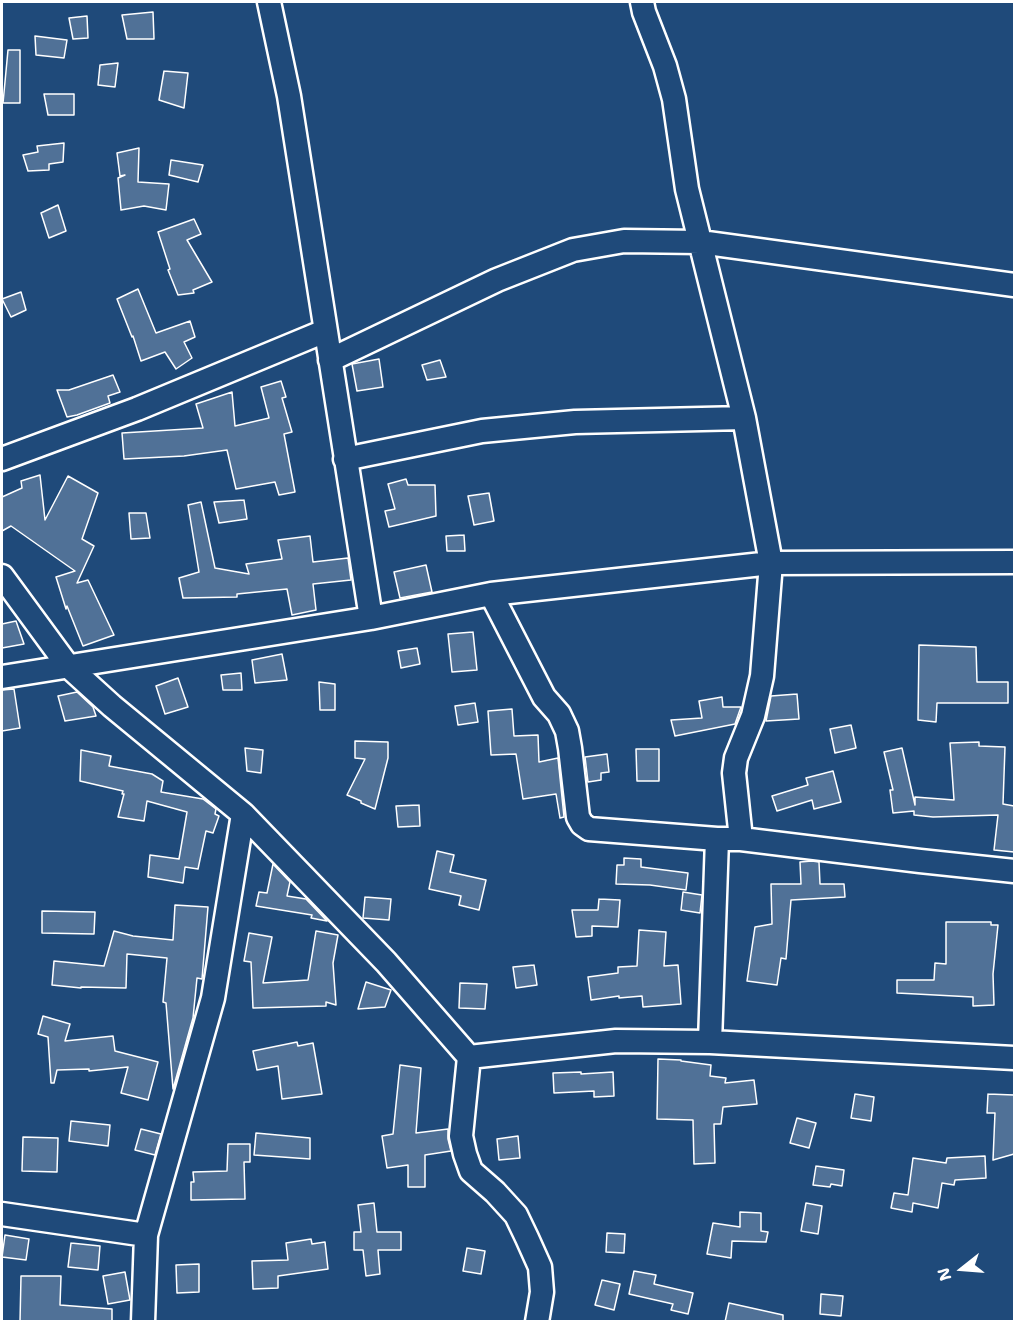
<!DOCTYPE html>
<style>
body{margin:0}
#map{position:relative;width:1016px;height:1323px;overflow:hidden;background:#1f4a7a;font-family:"Shantell Sans",sans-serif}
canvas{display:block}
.frame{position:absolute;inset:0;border:3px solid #fff;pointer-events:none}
.north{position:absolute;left:932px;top:1239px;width:60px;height:60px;-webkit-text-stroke:4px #1f4a7a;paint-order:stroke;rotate:253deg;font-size:16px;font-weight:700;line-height:24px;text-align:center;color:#fff}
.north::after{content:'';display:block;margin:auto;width:21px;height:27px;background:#fff;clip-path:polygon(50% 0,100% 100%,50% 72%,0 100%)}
</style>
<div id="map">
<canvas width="1016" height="1323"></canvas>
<div class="frame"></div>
<div class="north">N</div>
</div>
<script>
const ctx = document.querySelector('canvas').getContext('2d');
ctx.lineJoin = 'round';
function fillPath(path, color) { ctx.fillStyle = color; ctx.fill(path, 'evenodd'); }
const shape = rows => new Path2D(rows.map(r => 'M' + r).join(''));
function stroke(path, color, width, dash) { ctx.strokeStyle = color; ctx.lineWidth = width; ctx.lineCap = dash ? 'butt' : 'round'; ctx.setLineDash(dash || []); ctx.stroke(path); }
const building = shape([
 [153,12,154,39,127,39,122,15,153,12],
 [87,16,88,38,73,39,69,18,87,16],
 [35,36,67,40,64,58,36,55,35,36],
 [8,50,20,50,20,103,3,103,8,50],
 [118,63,115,87,98,85,100,65,118,63],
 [164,71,188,73,184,108,159,100,164,71],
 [44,94,74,94,74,115,48,115,44,94],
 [64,143,63,162,49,164,49,170,28,171,23,155,38,152,37,146,64,143],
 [139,148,138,182,169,184,166,210,144,206,121,210,118,178,125,175,120,176,117,153,139,148],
 [171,160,203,165,198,182,169,175,171,160],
 [58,205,66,231,49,238,41,213,58,205],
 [194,219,201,234,187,240,212,282,193,290,194,293,178,295,168,270,170,269,158,232,194,219],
 [138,289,156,333,190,321,195,337,184,342,192,358,176,369,165,352,141,361,133,336,132,337,117,299,138,289],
 [21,292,26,310,11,317,2,299,21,292],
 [379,359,383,387,357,391,352,364,379,359],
 [440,360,446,377,427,380,422,365,440,360],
 [113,375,120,392,108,396,110,403,77,415,67,417,57,390,69,390,113,375],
 [281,381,286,397,282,398,292,432,284,434,295,492,279,495,275,482,236,489,227,450,184,456,124,459,122,433,203,428,196,404,232,392,235,426,269,418,261,387,281,381],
 [40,475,45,520,68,476,98,493,82,539,94,546,77,583,88,580,114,635,83,646,67,606,66,609,56,577,75,571,11,526,2,531,2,497,22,488,21,481,40,475],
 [406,479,408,485,435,485,436,516,389,527,385,511,395,509,388,484,406,479],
 [489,493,494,521,474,525,468,496,489,493],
 [244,500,247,519,219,523,214,502,244,500],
 [201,502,215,568,249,574,246,564,282,559,278,540,310,536,313,562,348,558,351,580,313,584,316,610,292,615,287,589,237,594,237,597,183,598,179,578,199,572,188,505,201,502],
 [129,513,146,513,150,538,131,539,129,513],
 [464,535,465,551,447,551,446,536,464,535],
 [426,565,432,592,400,598,394,572,426,565],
 [16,621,24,644,2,648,2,624,16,621],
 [473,632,477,670,452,672,448,634,473,632],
 [919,645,976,647,977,682,1008,682,1008,703,937,703,936,722,918,720,919,645],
 [417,648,420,664,401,668,398,651,417,648],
 [282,654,287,680,255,683,252,660,282,654],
 [241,673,242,690,223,690,221,675,241,673],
 [178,678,188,707,165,714,156,686,178,678],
 [319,682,335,684,335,710,320,710,319,682],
 [14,689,20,728,2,731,2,690,14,689],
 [77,692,93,707,96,716,65,721,58,696,77,692],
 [797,694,799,719,766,721,771,696,797,694],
 [722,697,723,707,741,707,735,724,675,736,671,720,702,718,699,701,722,697],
 [475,703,478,722,458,725,455,706,475,703],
 [512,709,514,736,538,735,539,762,558,758,564,817,560,818,556,794,523,799,516,754,491,755,488,711,512,709],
 [851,725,856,748,835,753,830,729,851,725],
 [355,741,388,742,388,758,375,809,361,803,361,801,347,795,365,759,355,758,355,741],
 [979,742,979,746,1005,747,1003,804,1014,806,1014,852,994,850,998,815,933,817,914,815,914,811,893,813,890,790,893,790,884,752,902,748,915,805,915,797,954,800,950,743,979,742],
 [245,748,263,750,261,773,247,771,245,748],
 [636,749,659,749,659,781,637,781,636,749],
 [81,750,111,756,109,766,152,774,163,781,161,792,203,799,216,809,215,814,219,816,213,833,206,831,198,869,185,867,183,883,148,877,150,855,179,859,187,812,147,801,144,821,118,817,124,794,122,794,123,791,80,781,81,750],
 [607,754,609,772,601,773,601,780,588,782,585,757,607,754],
 [833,771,841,802,814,809,812,800,777,811,772,796,808,785,806,778,833,771],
 [419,805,420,826,398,827,396,806,419,805],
 [437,851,454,855,450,872,486,880,479,910,459,905,461,896,429,889,437,851],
 [624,858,641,859,641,867,688,873,686,890,650,885,616,884,617,865,624,865,624,858],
 [812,861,819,862,820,884,844,884,845,897,791,900,786,959,781,958,777,985,747,981,755,927,772,924,771,884,801,884,800,862,812,861],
 [273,864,290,882,287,896,306,899,327,921,311,918,312,915,256,906,259,892,267,893,273,864],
 [683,892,702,895,700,913,681,910,683,892],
 [365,897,391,899,389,920,363,918,365,897],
 [599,899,620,900,618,927,592,926,592,936,576,937,572,910,598,910,599,899],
 [175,905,208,907,202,979,197,978,193,1018,173,1089,166,1003,163,1002,167,958,127,954,126,988,81,987,81,988,52,985,54,961,104,966,114,931,133,936,173,940,175,905],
 [42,911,95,912,94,934,42,933,42,911],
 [946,922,991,922,991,925,998,925,993,974,994,1005,973,1006,973,997,897,993,897,980,934,980,935,963,946,964,946,922],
 [639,930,666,932,664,966,678,965,681,1004,643,1007,642,996,619,998,619,996,591,1000,588,977,618,973,618,967,637,966,639,930],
 [316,931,338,935,333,963,336,1005,326,1002,326,1006,253,1008,251,962,244,961,249,933,272,937,263,983,308,980,316,931],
 [534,965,537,985,516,988,513,967,534,965],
 [366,982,391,990,385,1007,358,1009,366,982],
 [460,983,487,984,485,1009,459,1008,460,983],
 [43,1016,70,1024,65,1041,113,1036,115,1051,158,1062,148,1100,121,1093,128,1067,89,1071,89,1069,57,1070,54,1083,51,1083,48,1037,38,1034,43,1016],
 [297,1042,298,1046,313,1043,322,1094,282,1099,278,1066,257,1070,253,1051,297,1042],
 [658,1059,681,1060,681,1061,711,1065,710,1076,726,1078,725,1083,754,1080,757,1104,723,1107,721,1124,714,1124,715,1163,694,1164,693,1120,657,1119,658,1059],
 [400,1065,421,1068,416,1133,448,1129,448,1139,451,1151,425,1155,425,1187,408,1187,408,1165,387,1168,382,1136,393,1134,400,1065],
 [581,1072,581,1074,613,1072,614,1096,594,1097,594,1091,554,1093,553,1073,581,1072],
 [855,1094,874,1097,871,1121,851,1118,855,1094],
 [988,1094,1014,1095,1014,1154,993,1160,995,1113,987,1113,988,1094],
 [797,1118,816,1123,809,1148,790,1143,797,1118],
 [71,1121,110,1125,108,1146,69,1141,71,1121],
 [141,1129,161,1134,155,1155,135,1150,141,1129],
 [256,1133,310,1138,310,1159,254,1155,256,1133],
 [518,1136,520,1158,499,1160,497,1139,518,1136],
 [23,1137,58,1138,57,1172,22,1171,23,1137],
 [228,1144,250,1144,250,1162,244,1162,245,1199,191,1200,191,1182,194,1182,193,1172,227,1171,228,1144],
 [985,1156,986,1178,955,1180,954,1185,942,1183,938,1208,913,1203,912,1212,891,1208,894,1193,908,1195,913,1158,946,1163,947,1158,985,1156],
 [816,1166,844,1170,842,1186,831,1184,830,1187,813,1185,816,1166],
 [374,1203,377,1232,401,1232,401,1250,378,1250,380,1274,366,1276,363,1250,354,1250,354,1232,361,1232,358,1205,374,1203],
 [806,1203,822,1206,818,1234,801,1231,806,1203],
 [740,1212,761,1213,761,1231,768,1232,766,1242,732,1241,731,1258,707,1254,713,1223,740,1227,740,1212],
 [607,1233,625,1234,624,1253,606,1252,607,1233],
 [5,1235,29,1239,26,1260,2,1257,5,1235],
 [311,1239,312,1244,325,1242,328,1269,278,1276,278,1288,253,1289,252,1261,288,1260,286,1243,311,1239],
 [71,1243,100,1246,98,1270,68,1267,71,1243],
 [467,1248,485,1251,481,1274,463,1271,467,1248],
 [199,1264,199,1292,177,1293,176,1265,199,1264],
 [634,1271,656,1275,654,1284,693,1293,688,1314,671,1310,673,1304,629,1294,634,1271],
 [125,1272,130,1300,108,1304,103,1276,125,1272],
 [21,1276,61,1276,60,1305,112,1309,112,1322,20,1322,21,1276],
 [602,1280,620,1284,614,1310,595,1305,602,1280],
 [821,1294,843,1296,841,1316,820,1314,821,1294],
 [729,1303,783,1315,783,1322,725,1322,729,1303]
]);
fillPath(building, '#507197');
stroke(building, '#fff', 1.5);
const street = shape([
 [269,2,289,96,371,618],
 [642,2,644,12,665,66,674,99,687,189,744,418,771,563,762,676,753,716,736,758,734,773,741,839],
 [330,360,497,280,573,250,624,241,700,242,1014,285],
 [2,459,137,409,325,331],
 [345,459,482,431,575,422,744,418],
 [2,576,68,666,112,706,243,814,386,962,469,1057,461,1136,465,1154,471,1171,495,1192,516,1215,527,1238,540,1267,542,1292,537,1322],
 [491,594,544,697,559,714,567,731,570,748,578,817,582,824,589,829,717,839,741,839,920,861,1014,871],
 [2,677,371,618,491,594,771,563,1014,562],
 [710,1042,717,839],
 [469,1057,616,1041,710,1042,1014,1058],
 [2,1214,146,1235],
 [143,1322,146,1235,213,998,243,814]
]);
stroke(street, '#fff', 27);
stroke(street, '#1f4a7a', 22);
</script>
